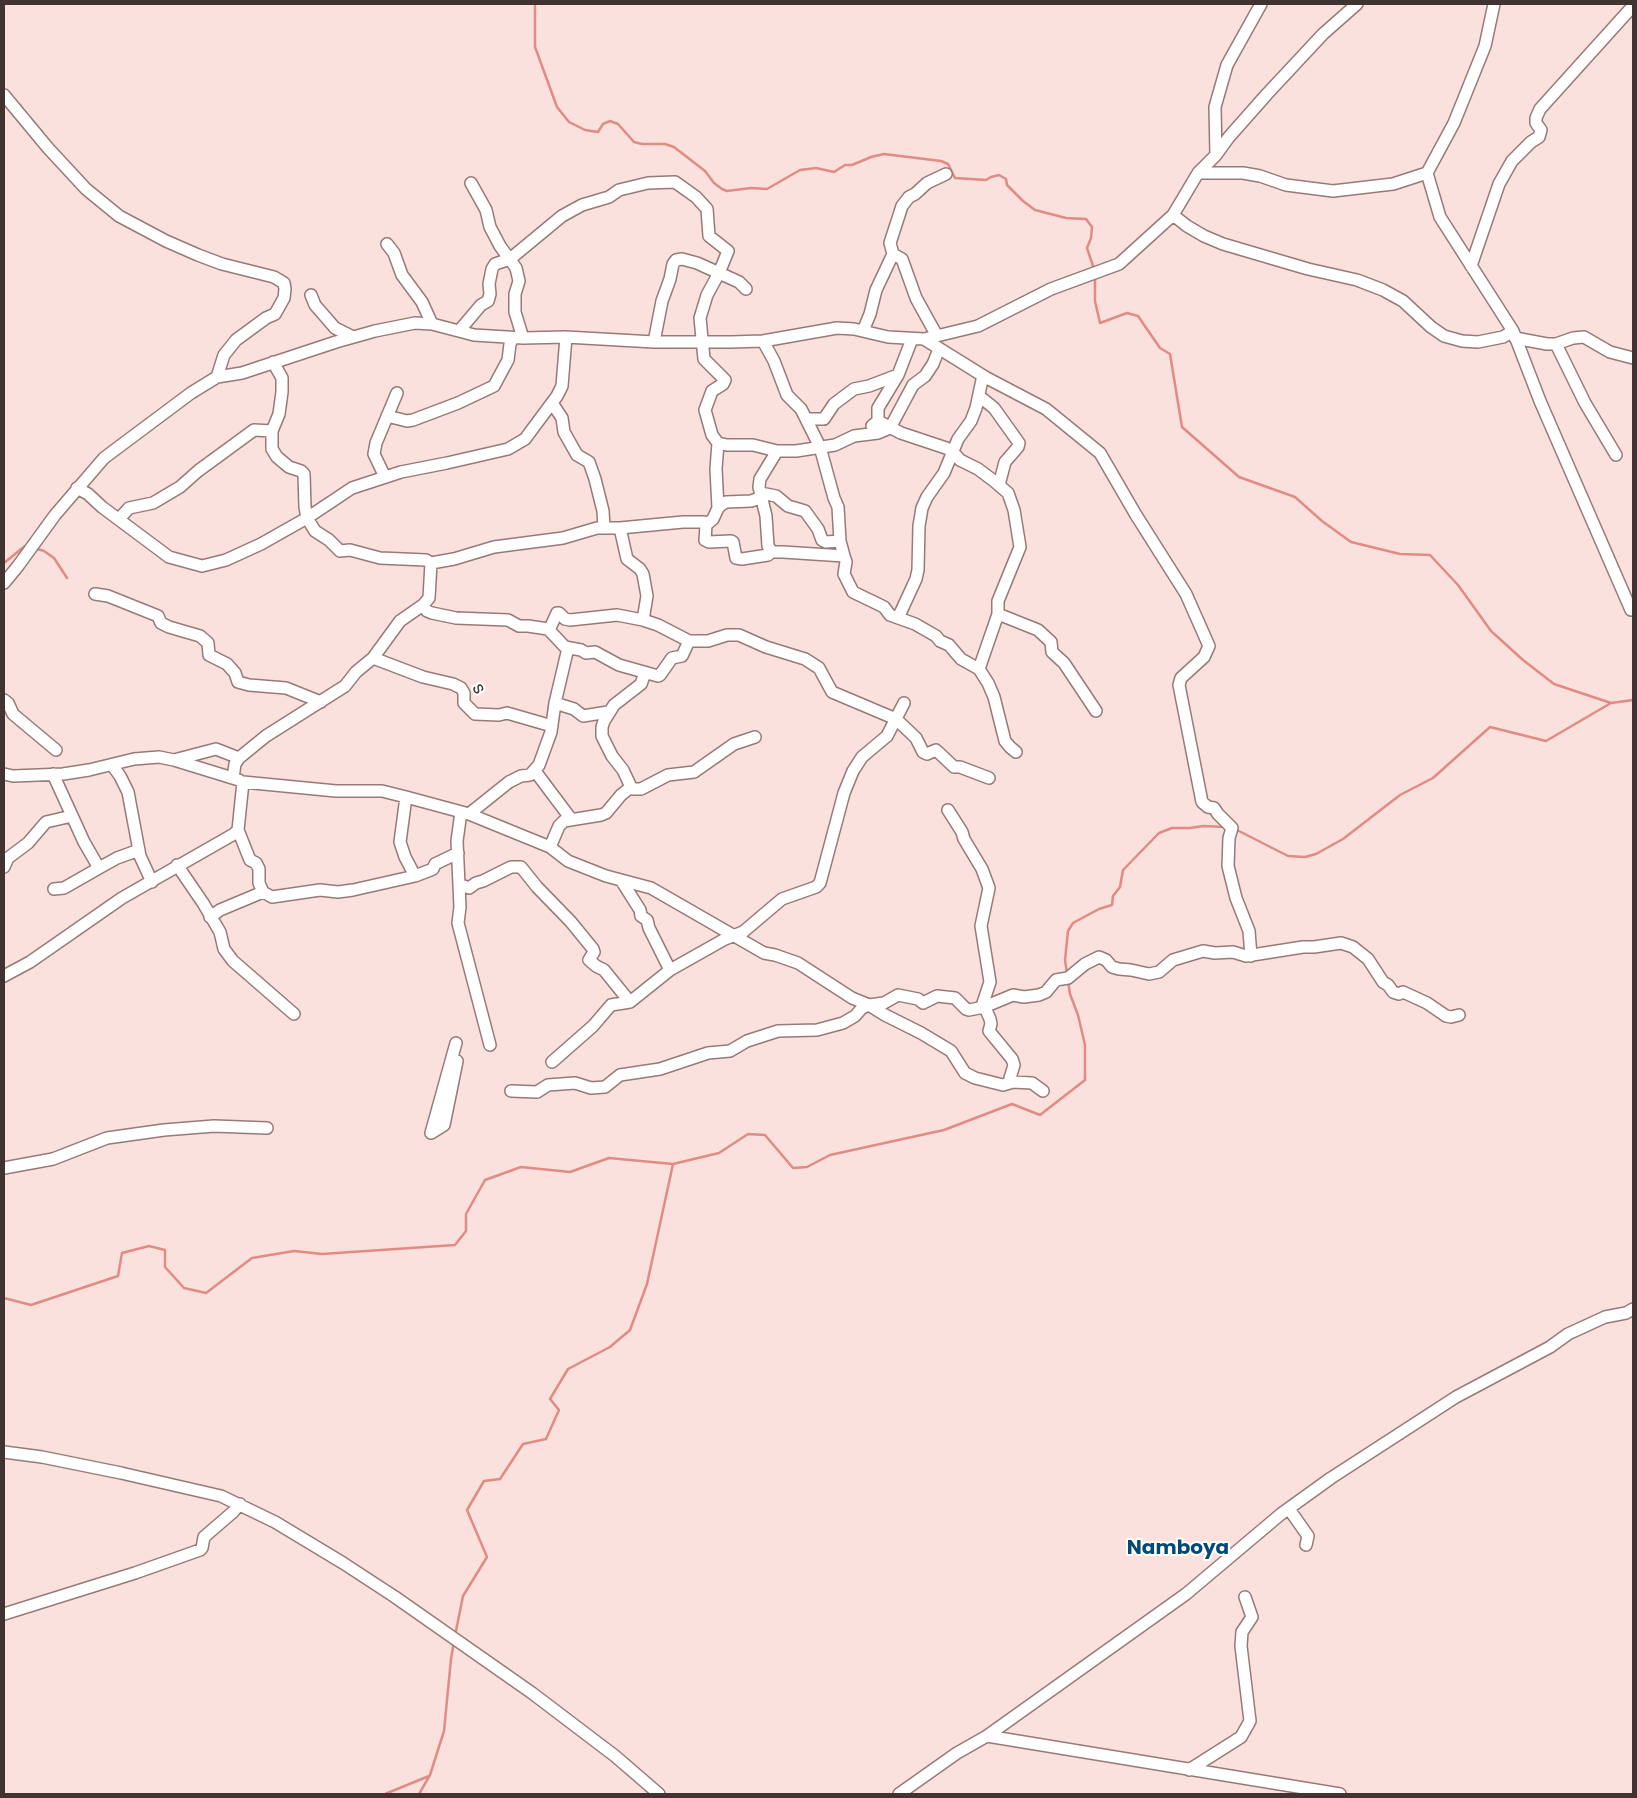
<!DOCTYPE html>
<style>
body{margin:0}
#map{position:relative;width:1637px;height:1798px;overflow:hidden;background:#fbe1de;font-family:Poppins,sans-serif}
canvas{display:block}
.frame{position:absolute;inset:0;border:5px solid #403332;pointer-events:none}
</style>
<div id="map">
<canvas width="1637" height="1798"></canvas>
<div class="frame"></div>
</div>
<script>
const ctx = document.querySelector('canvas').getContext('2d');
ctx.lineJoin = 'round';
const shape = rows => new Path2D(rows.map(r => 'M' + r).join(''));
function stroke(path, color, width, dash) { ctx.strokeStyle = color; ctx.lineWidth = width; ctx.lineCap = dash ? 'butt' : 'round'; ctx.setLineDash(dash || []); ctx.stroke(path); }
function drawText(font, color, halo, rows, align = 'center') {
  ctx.font = font + ' Poppins,sans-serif'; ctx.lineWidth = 4; ctx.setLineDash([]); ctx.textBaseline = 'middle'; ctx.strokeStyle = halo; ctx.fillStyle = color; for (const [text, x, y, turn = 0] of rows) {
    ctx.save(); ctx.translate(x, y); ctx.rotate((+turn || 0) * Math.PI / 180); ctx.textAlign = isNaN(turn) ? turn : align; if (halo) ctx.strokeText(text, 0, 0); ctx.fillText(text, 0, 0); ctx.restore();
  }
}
stroke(shape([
 [535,4,535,47,557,107,569,122,585,130,598,132,603,124,610,121,618,124,634,142,642,144,665,144,674,147,705,171,714,183,722,189,727,191,751,188,767,189,800,170,816,168,834,172,845,165,852,165,871,157,884,154,941,161,948,164,955,178,986,180,991,177,999,175,1006,179,1007,185,1023,201,1035,210,1066,218,1086,219,1092,227,1091,238,1087,248,1094,269],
 [1095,277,1095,301,1100,323,1127,313,1138,316,1160,348,1170,354,1182,427,1239,477,1295,497,1322,521,1351,542,1400,554,1430,555,1458,585,1491,631,1523,660,1554,684,1611,703],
 [34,548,44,551,54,558,67,578],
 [4,563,25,546,29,547],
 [1235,829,1288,856,1305,857,1316,854,1343,839,1400,795,1433,778,1490,727,1546,741,1611,703,1633,700],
 [1067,973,1065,960,1068,931,1073,923,1099,909,1112,905,1113,896,1120,887,1123,870,1159,833,1172,828,1190,828,1203,826,1225,827],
 [4,1298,31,1305,118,1276,122,1253,149,1246,165,1250,165,1267,184,1288,206,1293,252,1258,294,1251,322,1254,455,1245,466,1231,466,1214,485,1180,521,1167,570,1172,609,1158,673,1164,719,1153,748,1134,765,1135,793,1168,807,1167,830,1155,944,1130,1012,1104,1040,1115,1085,1080,1085,1045,1078,1015,1070,994,1068,981],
 [455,1636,463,1596,487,1557,467,1510,484,1481,500,1479,523,1444,546,1439,559,1410,550,1399,568,1369,610,1347,630,1330,647,1284,673,1164],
 [385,1794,429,1776],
 [419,1794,430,1775,444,1731,451,1659,454,1641]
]), '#e08b83', 2.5);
const minor = shape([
 [4,95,48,148,86,189,119,216,166,241,198,255,222,264,274,277,284,283,285,289,284,298,275,314,266,318,236,340,224,355,217,377],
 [1216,155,1229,137,1267,94,1323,34,1357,4],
 [1198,173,1243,173,1260,176,1286,185,1333,191,1393,184,1427,173,1454,123,1485,46,1494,4],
 [1427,173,1440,217,1513,331,1540,401,1631,610],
 [471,183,486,210,490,227,500,246,516,268,519,281,515,294,515,312,523,338],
 [1173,215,1187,226,1204,236,1223,244,1308,269,1357,280,1383,290,1403,301,1431,327,1444,336,1462,341,1478,342,1503,337,1513,331],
 [387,244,394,253,402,275,422,302,432,324],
 [893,254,902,259,916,298,937,336],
 [1471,266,1499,184,1512,161,1531,142,1539,137,1541,130,1536,123,1536,118,1540,109,1633,6],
 [311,295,315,305,335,328,353,337],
 [459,331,481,305,488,301,490,294,489,284,492,269,495,264,510,259,562,216,582,205,609,197,619,190,648,183,675,182,696,197,707,209,709,236,728,251,719,273,707,295,700,318,704,359,725,380,723,384,712,391,705,410,712,435,718,443,716,469,718,508,713,519,706,525],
 [863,331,870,314,876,290,893,254,890,243,902,206,909,197,915,194,927,183,946,174],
 [1515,338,1547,344,1556,344,1573,338,1584,337,1610,352,1633,358],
 [924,339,985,377,1046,409,1100,453,1136,515,1186,594,1209,646,1204,657,1181,678,1179,685,1202,802,1208,807,1214,808,1218,814,1232,828,1229,838,1228,866,1236,898,1249,931,1251,956],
 [763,341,774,361,787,395,801,409,820,447,834,498,838,507,840,541,844,556],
 [654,342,662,301,670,279,673,264,676,260,682,259,697,263,739,282,746,289],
 [1556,344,1585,403,1616,455],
 [273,362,282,378,282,392,279,414,272,431,272,449,277,457,289,467,301,471,304,474,305,507,307,518,315,531,329,540,340,551,350,550,380,558,426,560,431,563,454,559,494,547,563,538,597,528,620,528,683,522,704,522,706,525,705,540,709,542,731,541,733,542,736,558,742,559,768,555,772,552,783,552,844,556,846,562,844,574,853,592,884,607,890,615,915,624,936,636,940,641,949,645,961,659,979,669,988,683,994,697,1005,741,1010,747,1016,752],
 [979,396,994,408,1019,443,1018,447,1005,462,999,485],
 [552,403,562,418,564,432,577,455,589,462,595,479,603,511,604,528],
 [387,416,407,421,413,420,458,403,494,386,508,360,510,344,513,338],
 [806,419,824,419,834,404,854,389,869,386,898,375],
 [878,421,901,433,946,448,952,451,960,460,978,469,994,481,1008,493,1014,510,1020,547,998,601,998,614,979,669],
 [872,426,878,421,878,408,898,375,912,339],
 [718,443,727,445,753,445,777,451,796,451,835,445,854,436,878,433,890,428,913,385,925,376,933,364,939,349],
 [385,477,374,454,376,443,397,393],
 [77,488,88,494,102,507,169,557,202,566,226,560,261,544,307,518,352,488,401,472,447,463,508,449,525,439,557,396,562,386,566,337],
 [760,495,766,494,776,496,788,506,805,511,818,529,822,540,826,542,840,541],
 [718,508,721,505,726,502,751,501,760,498],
 [119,519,129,508,153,503,180,487,198,471,254,430,272,431],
 [620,528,627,559,640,569,643,574,647,596,643,620],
 [772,552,768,546,766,516,759,487,760,479,777,451],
 [4,583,18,566,55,515,104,458,191,393,217,377,242,373,336,342,375,331,415,323,432,324,474,335,523,338,566,337,654,342,731,342,763,341,837,328,854,329,888,337,924,339,978,326,1051,289,1119,264,1173,215,1198,173,1216,155,1215,107,1227,65,1261,4],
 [95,594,108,596,158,616,161,623,169,627,200,636,208,643,209,655,227,664,235,673,238,682,249,685,286,688,321,702],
 [423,605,427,611,432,613,456,618,508,620,519,626,528,626,548,629,551,626,557,613,559,613,565,619,570,620,617,615,643,620,658,625,689,641,708,641,727,635,739,635,766,647,805,659,819,668,832,692,896,719,916,738,923,752,927,754,936,750,954,767,960,767,989,778],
 [998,614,1038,630,1051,642,1052,652,1064,663,1096,711],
 [898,618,916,579,918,570,919,526,922,508,927,497,944,473,958,439,971,421,976,408,982,380,985,377],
 [548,629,565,647,581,650,586,653,595,652,619,665,658,676,660,675,672,658,682,656,689,641],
 [373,658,423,677,453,684,461,688,464,693,464,703,475,714,499,715,507,713,552,726],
 [645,673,641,684,614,705,604,721,602,727,602,736,612,756,623,770,631,787,633,789,641,789,668,775,694,772,734,744,755,737],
 [4,700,8,703,13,714,56,750],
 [555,703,574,709,583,716,608,712],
 [174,760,216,749,239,758],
 [112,765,120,776,128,792,140,856,152,882],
 [535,771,571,819],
 [4,774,13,776,63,774,89,770,134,759,159,757,174,760,239,780],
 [53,774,84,842,99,868,117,858,139,850],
 [233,778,235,764,239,758,266,736,345,686,356,672,373,658,400,621,423,605,429,598,431,563],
 [406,797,400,842,405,857,415,876],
 [948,810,962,832,964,839,982,869,989,888,981,926,990,982,983,1003,990,1019,991,1024,989,1031,1012,1059,1014,1065,1010,1078,1013,1082],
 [461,812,457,841,460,907,458,923,490,1045],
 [469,814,509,782,521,776,530,775,539,765,551,732,555,703,568,648],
 [550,847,559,826,564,821,601,815,606,813,621,795,631,787],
 [177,865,203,903,220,932,224,949,233,961,294,1014],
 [4,867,8,858,28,843,46,822,72,816],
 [621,880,640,910,641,916,647,920,649,928,670,970],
 [459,884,469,888,476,883,483,881,511,867,521,867,537,887,571,922,593,949,594,952,589,960,596,966,604,970,630,1002],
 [54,889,64,888,99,868],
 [263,892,259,883,259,869,256,863,250,860,238,830,243,782,336,791,382,791,406,797,469,814,550,847,568,861,606,876,651,888,764,953,775,955,798,963,852,998,869,1005,885,1015,921,1033,951,1051,965,1073,975,1078,1003,1085,1013,1082,1032,1083,1043,1091],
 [210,917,220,910,263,892,272,897,320,890,338,892,353,890,415,876,433,869,435,864,458,853],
 [4,976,30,962,122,898,234,834,238,830],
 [456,1043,431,1133,444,1125,457,1061],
 [552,1062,593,1026,611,1005,630,1002,670,970,725,939,743,932,782,899,816,887,820,883,844,793,853,771,862,757,887,736,904,703],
 [511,1091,537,1092,548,1085,575,1083,591,1088,605,1087,620,1075,660,1069,708,1053,730,1051,747,1041,778,1031,817,1030,843,1023,855,1016,862,1008,869,1005,884,1003,898,995,918,999,923,1003,937,996,955,998,966,1009,969,1010,984,1007,1013,995,1024,997,1039,995,1046,992,1056,980,1068,978,1085,964,1099,957,1106,960,1112,967,1119,969,1131,970,1149,974,1159,972,1173,960,1203,951,1215,953,1233,952,1246,956,1303,947,1314,947,1341,943,1353,947,1368,959,1383,982,1388,985,1393,992,1399,994,1403,992,1427,1003,1446,1016,1451,1017,1459,1015],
 [4,1168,53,1159,107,1138,164,1130,214,1126,267,1128],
 [4,1452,42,1457,121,1473,221,1496,275,1522,343,1563,395,1597,532,1693,615,1756,659,1794],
 [1289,1509,1308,1536,1306,1545],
 [4,1614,135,1573,200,1550,202,1548,204,1537,233,1512,240,1504],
 [987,1736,1340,1794],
 [1189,1770,1241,1737,1250,1721,1241,1646,1242,1632,1252,1617,1245,1597],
 [899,1794,957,1753,987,1736,1186,1594,1281,1514,1331,1478,1456,1397,1550,1347,1568,1334,1605,1317,1626,1313,1633,1309]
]);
stroke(minor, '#977a77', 14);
stroke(minor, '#fff', 11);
drawText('18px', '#403332', '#fff', [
 ["s",478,689,62]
]);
drawText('bold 20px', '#004a78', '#fff', [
 ["Namboya",1178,1549]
]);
</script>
